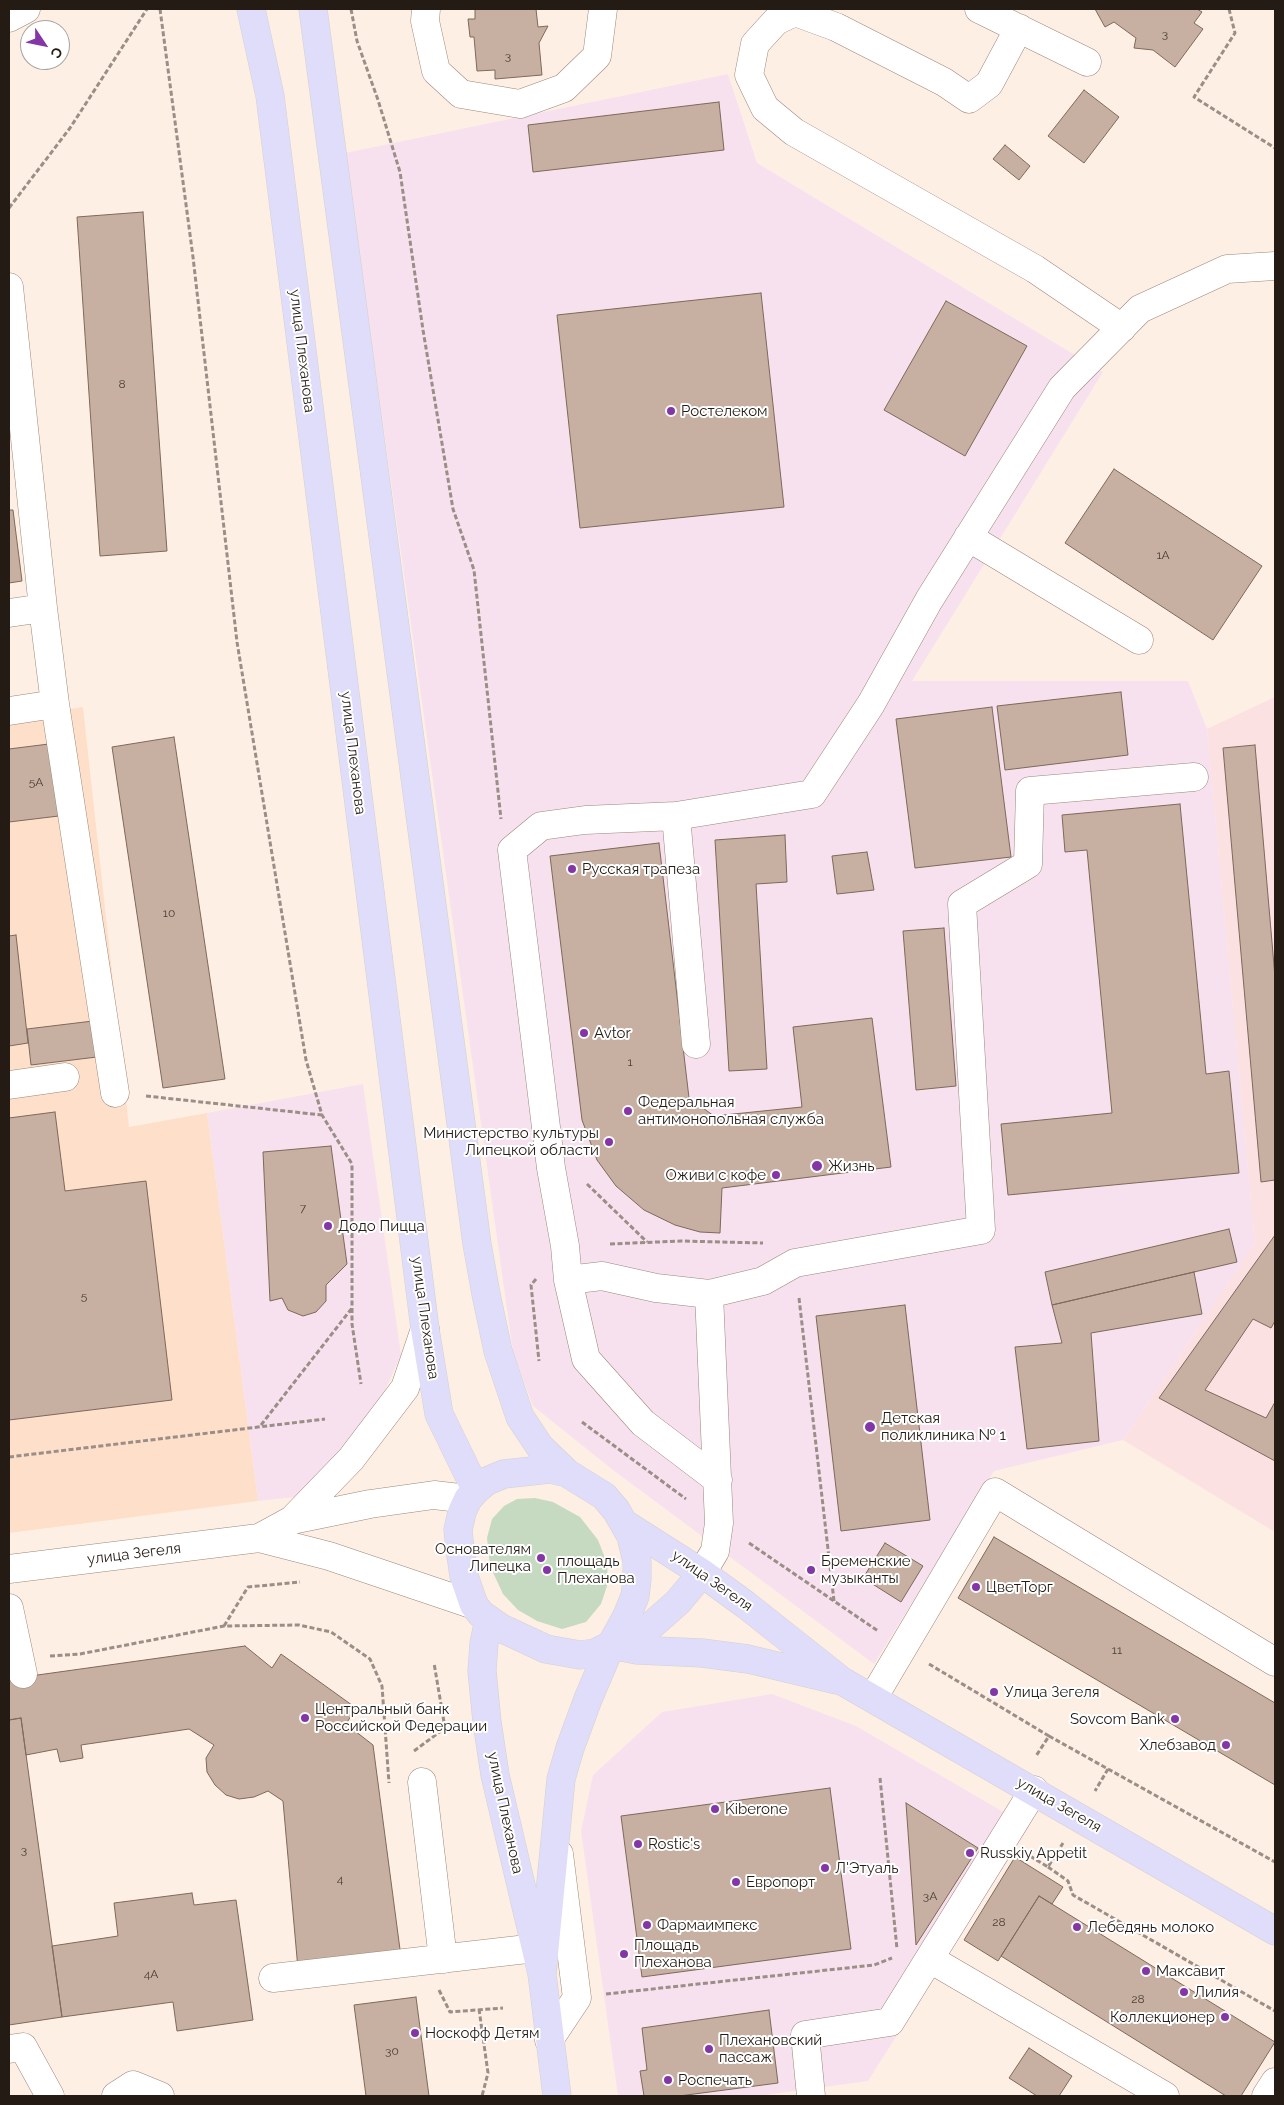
<!DOCTYPE html>
<meta charset="utf-8">
<style>
body{margin:0}
#map{position:relative;width:1284px;height:2105px;overflow:hidden;background:#feefe5;font-family:Raleway,sans-serif}
canvas{display:block}
.frame{position:absolute;inset:0;border:10px solid #241b15;pointer-events:none}
.north{position:absolute;left:20px;top:20px;width:50px;height:50px;box-sizing:border-box;background:#fff;border:1px solid #a7a4a1;border-radius:50%;rotate:124deg;font-size:14px;font-weight:700;line-height:20px;text-align:center;color:#241b15}
.north::after{content:'';display:block;margin:auto;width:18px;height:22px;background:#8436a7;clip-path:polygon(50% 0,100% 100%,50% 72%,0 100%)}
</style>
<div id="map">
<canvas width="1284" height="2105"></canvas>
<div class="frame"></div>
<div class="north">С</div>
</div>
<script>
const ctx = document.querySelector('canvas').getContext('2d');
ctx.lineJoin = 'round';
function fillPath(path, color) { ctx.fillStyle = color; ctx.fill(path, 'evenodd'); }
const shape = rows => new Path2D(rows.map(r => 'M' + r).join(''));
function stroke(path, color, width, dash) { ctx.strokeStyle = color; ctx.lineWidth = width; ctx.lineCap = dash ? 'butt' : 'round'; ctx.setLineDash(dash || []); ctx.stroke(path); }
function drawText(font, color, halo, rows, align = 'center') {
  ctx.font = font + ' Raleway,sans-serif'; ctx.lineWidth = 4; ctx.setLineDash([]); ctx.textBaseline = 'middle'; ctx.strokeStyle = halo; ctx.fillStyle = color; for (const [text, x, y, turn = 0] of rows) {
    ctx.save(); ctx.translate(x, y); ctx.rotate((+turn || 0) * Math.PI / 180); ctx.textAlign = isNaN(turn) ? turn : align; if (halo) ctx.strokeText(text, 0, 0); ctx.fillText(text, 0, 0); ctx.restore();
  }
}
fillPath(shape([
 [728,74,757,163,1103,372,912,681,1188,681,1207,729,1255,1243,1123,1440,994,1471,874,1664,613,1470,533,1406,513,1352,345,153],
 [363,1084,401,1355,370,1423,295,1497,258,1501,207,1113],
 [772,1694,856,1726,1029,1827,868,2081,758,2096,618,2096,581,1831,593,1775,662,1712]
]), '#f7e1ef');
fillPath(shape([
 [1275,697,1275,1532,1123,1440,1255,1243,1207,729]
]), '#fce1e2');
fillPath(shape([
 [83,707,129,1127,207,1113,258,1501,9,1533,9,719]
]), '#fedfca');
fillPath(shape([
 [535,1498,553,1502,580,1517,598,1540,607,1563,608,1583,601,1604,586,1622,562,1629,537,1621,518,1610,503,1594,490,1566,487,1538,492,1519,504,1506,517,1499]
]), '#c5dac1');
const building = shape([
 [475,9,536,9,538,27,548,26,539,43,542,75,495,79,495,70,477,71,474,37,470,37,468,19,475,19,475,9],
 [1095,9,1197,9,1202,12,1194,23,1203,29,1175,67,1153,50,1134,48,1136,38,1114,22,1105,27,1095,9],
 [1084,90,1119,117,1084,163,1048,136,1084,90],
 [719,102,724,150,533,172,528,125,719,102],
 [1005,145,1030,166,1019,180,993,159,1005,145],
 [143,212,167,551,100,556,77,217,143,212],
 [761,293,784,507,580,528,557,315,761,293],
 [946,301,1027,346,965,456,884,410,946,301],
 [1114,469,1262,566,1213,640,1065,543,1114,469],
 [9,510,13,510,22,581,9,583,9,510],
 [1121,692,1128,755,1005,770,997,706,1121,692],
 [992,707,1011,857,915,868,896,719,992,707],
 [174,737,225,1079,163,1088,112,747,174,737],
 [57,743,67,815,9,822,9,749,57,743],
 [1255,745,1275,977,1275,1180,1261,1182,1223,748,1255,745],
 [1180,804,1206,1074,1229,1071,1239,1173,1008,1195,1001,1124,1112,1113,1087,850,1065,852,1062,815,1180,804],
 [785,835,787,882,756,884,767,1069,729,1071,715,840,785,835],
 [659,843,689,1098,714,1116,802,1107,793,1027,872,1018,891,1167,722,1188,720,1233,700,1232,675,1225,644,1210,616,1186,597,1160,582,1120,550,856,659,843],
 [867,852,874,890,837,894,832,856,867,852],
 [944,928,956,1086,916,1090,903,931,944,928],
 [16,935,28,1043,9,1046,9,936,16,935],
 [93,1021,97,1057,31,1065,27,1029,93,1021],
 [55,1112,65,1191,146,1181,172,1400,9,1420,9,1118,55,1112],
 [331,1146,347,1264,326,1285,326,1301,316,1312,303,1316,288,1310,282,1298,270,1301,263,1152,331,1146],
 [1229,1229,1237,1262,1052,1305,1045,1272,1229,1229],
 [1275,1235,1275,1321,1271,1328,1253,1319,1205,1390,1266,1418,1275,1402,1275,1461,1159,1398,1275,1235],
 [1194,1272,1202,1314,1091,1333,1099,1441,1027,1449,1015,1347,1062,1343,1052,1305,1194,1272],
 [905,1305,930,1520,841,1531,816,1316,905,1305],
 [994,1537,1275,1703,1275,1785,958,1598,994,1537],
 [885,1543,923,1566,901,1602,863,1578,885,1543],
 [245,1646,272,1668,281,1654,356,1708,346,1724,373,1745,401,1957,298,1969,283,1801,268,1791,254,1797,239,1799,226,1795,215,1785,207,1772,206,1758,214,1745,189,1729,81,1745,83,1758,60,1762,57,1749,26,1755,21,1718,9,1720,9,1679,245,1646],
 [21,1718,62,2017,9,2025,9,1720,21,1718],
 [830,1788,851,1949,642,1977,621,1816,830,1788],
 [906,1803,978,1848,916,1945,906,1803],
 [1015,1857,1063,1887,1052,1904,1039,1896,998,1961,964,1940,1015,1857],
 [192,1893,194,1905,236,1900,253,2020,177,2031,173,2002,62,2017,52,1946,118,1936,114,1903,192,1893],
 [1039,1896,1275,2042,1241,2096,1226,2096,1001,1956,1039,1896],
 [416,1997,429,2096,366,2096,354,2005,416,1997],
 [769,2010,778,2083,679,2096,644,2096,640,2071,647,2070,642,2028,769,2010],
 [1029,2048,1072,2076,1059,2096,1037,2096,1009,2078,1029,2048]
]);
fillPath(building, '#c7b0a1');
stroke(building, '#7e695b', 1);
const minor = shape([
 [426,9,425,21,436,71,461,94,520,104,564,88,597,56,603,9],
 [979,9,1087,62],
 [9,18,26,9],
 [1019,28,989,84,969,99,944,82,836,27,795,12,776,21,755,44,749,75,765,108,794,132,1035,269,1122,328],
 [9,287,43,608,55,704,115,1093],
 [968,537,1139,640],
 [9,613,43,608],
 [9,711,55,704],
 [676,816,696,1044],
 [9,1085,65,1077],
 [568,1280,602,1276,656,1288,709,1294,763,1281,795,1263,981,1230,962,904,1028,864,1030,791,1194,777],
 [718,1480,643,1423,586,1359,568,1280,565,1246,551,1168,512,850,541,826,585,820,676,816,812,794,871,704,929,600,1062,388,1140,309,1227,269,1275,266],
 [292,1520,351,1459,405,1388,425,1329],
 [259,1538,329,1556,474,1605],
 [9,1569,259,1538,292,1520,370,1504,434,1495,468,1499],
 [702,1573,715,1551,719,1523,709,1294],
 [9,1608,23,1674],
 [873,1698,995,1492,1275,1662],
 [422,1782,443,1959],
 [930,1959,1165,2096],
 [273,1978,536,1948],
 [549,2040,577,1998,559,1854],
 [9,2049,23,2047,50,2096],
 [116,2096,133,2085,160,2096],
 [811,2096,805,2035,890,2022,1034,1790],
 [1266,2096,1275,2082]
]);
const major = shape([
 [251,9,270,96,425,1329,439,1414,476,1490],
 [313,9,477,1244,486,1294,498,1351,520,1417,540,1447,567,1473],
 [625,1524,702,1573,746,1605,842,1681,1275,1931],
 [489,1620,484,1643,482,1671,487,1722,495,1775,542,1974,557,2096],
 [611,1645,637,1650,702,1653,748,1659,836,1680],
 [542,1974,561,1779,570,1748,588,1699,611,1645,627,1616,635,1596,637,1579,637,1561,631,1536,616,1510,604,1496,567,1473,550,1469,504,1474,487,1481,476,1490,468,1499,462,1512,458,1530,460,1549,464,1576,474,1605,481,1614,501,1628,546,1649,580,1655,595,1653,611,1645,631,1636,652,1625,678,1602,702,1573]
]);
stroke(minor, '#9d8778', 29);
stroke(major, '#d3d1d0', 29);
stroke(shape([
 [160,9,193,257,237,642,306,1060,322,1115,352,1164,352,1324,361,1384],
 [351,9,357,41,378,100,400,172,423,330,453,509,474,570,501,819],
 [1229,9,1235,33,1194,97,1275,148],
 [9,208,70,128,147,9],
 [146,1096,322,1115],
 [587,1184,647,1242],
 [610,1244,681,1241,763,1243],
 [536,1279,531,1285,539,1361],
 [799,1298,834,1601],
 [582,1422,686,1499],
 [261,1425,352,1308],
 [9,1457,325,1419],
 [749,1543,878,1631],
 [224,1626,248,1587,300,1582],
 [50,1656,80,1654,224,1626,299,1625,331,1632,370,1659,382,1686,389,1783],
 [929,1664,1049,1736,1036,1756],
 [1049,1736,1108,1769,1095,1791],
 [414,1751,445,1728,434,1663],
 [1108,1769,1275,1862],
 [880,1778,897,1949],
 [1030,1856,1048,1867,1063,1843],
 [1048,1867,1068,1881,1073,1895,1275,2011],
 [439,1990,450,2012,503,2008],
 [606,1994,874,1965,892,1958],
 [479,2009,488,2073,482,2096]
]), '#9a8e86', 3, [5, 2.5]);
stroke(minor, '#fff', 28);
stroke(major, '#dfddf9', 28);
for (const [x, y, r, color] of [
 [671,411,5,"#8436a7"],
 [572,869,5,"#8436a7"],
 [584,1033,5,"#8436a7"],
 [628,1111,5,"#8436a7"],
 [609,1142,5,"#8436a7"],
 [817,1166,6,"#8436a7"],
 [776,1175,5,"#8436a7"],
 [328,1226,5,"#8436a7"],
 [870,1427,6,"#8436a7"],
 [541,1558,5,"#8436a7"],
 [547,1570,5,"#8436a7"],
 [811,1570,5,"#8436a7"],
 [976,1587,5,"#8436a7"],
 [994,1692,5,"#8436a7"],
 [305,1718,5,"#8436a7"],
 [1175,1719,5,"#8436a7"],
 [1226,1745,5,"#8436a7"],
 [715,1809,5,"#8436a7"],
 [638,1844,5,"#8436a7"],
 [970,1853,5,"#8436a7"],
 [825,1868,5,"#8436a7"],
 [736,1882,5,"#8436a7"],
 [647,1925,5,"#8436a7"],
 [1077,1927,5,"#8436a7"],
 [624,1954,5,"#8436a7"],
 [1146,1971,5,"#8436a7"],
 [1184,1992,5,"#8436a7"],
 [1225,2017,5,"#8436a7"],
 [415,2033,5,"#8436a7"],
 [709,2049,5,"#8436a7"],
 [668,2080,5,"#8436a7"]
]) { const dot = new Path2D(); dot.arc(x, y, r, 0, 2 * Math.PI); ctx.fillStyle = color; ctx.fill(dot); stroke(dot, '#fff', 2); }
drawText('12px', '#4d4038', null, [
 ["3",1165,34],
 ["3",508,56],
 ["8",122,384],
 ["1А",1163,555],
 ["5А",36,782],
 ["10",169,913],
 ["1",630,1062],
 ["7",303,1208],
 ["5",84,1296],
 ["11",1117,1650],
 ["3",24,1850],
 ["4",340,1879],
 ["3А",930,1896],
 ["28",999,1922],
 ["4А",151,1974],
 ["28",1138,1999],
 ["30",392,2051]
]);
drawText('15px', '#241b15', '#fff', [
 ["улица Плеханова",302,351,83],
 ["улица Плеханова",353,753,83],
 ["улица Плеханова",425,1318,82],
 ["улица Зегеля",134,1554,-7],
 ["улица Зегеля",712,1581,35],
 ["улица Зегеля",1059,1805,30],
 ["улица Плеханова",505,1813,78]
]);
drawText('15px', '#241b15', '#fff', [
 ["Ростелеком",681,411],
 ["Русская трапеза",582,869],
 ["Avtor",594,1033],
 ["Федеральная",638,1102],
 ["антимонопольная служба",638,1119],
 ["Министерство культуры",599,1133,"right"],
 ["Липецкой области",599,1150,"right"],
 ["Жизнь",828,1166],
 ["Оживи с кофе",766,1175,"right"],
 ["Додо Пицца",338,1226],
 ["Детская",881,1418],
 ["поликлиника № 1",881,1435],
 ["Основателям",531,1549,"right"],
 ["Липецка",531,1566,"right"],
 ["площадь",557,1561],
 ["Плеханова",557,1578],
 ["Бременские",821,1561],
 ["музыканты",821,1578],
 ["ЦветТорг",986,1587],
 ["Улица Зегеля",1004,1692],
 ["Центральный банк",315,1709],
 ["Российской Федерации",315,1726],
 ["Sovcom Bank",1165,1719,"right"],
 ["Хлебзавод",1216,1745,"right"],
 ["Kiberone",725,1809],
 ["Rostic's",648,1844],
 ["Russkiy Appetit",980,1853],
 ["Л'Этуаль",835,1868],
 ["Европорт",746,1882],
 ["Фармаимпекс",657,1925],
 ["Лебедянь молоко",1087,1927],
 ["Площадь",634,1945],
 ["Плеханова",634,1962],
 ["Максавит",1156,1971],
 ["Лилия",1194,1992],
 ["Коллекционер",1215,2017,"right"],
 ["Носкофф Детям",425,2033],
 ["Плехановский",719,2040],
 ["пассаж",719,2057],
 ["Роспечать",678,2080]
], 'left');
</script>
